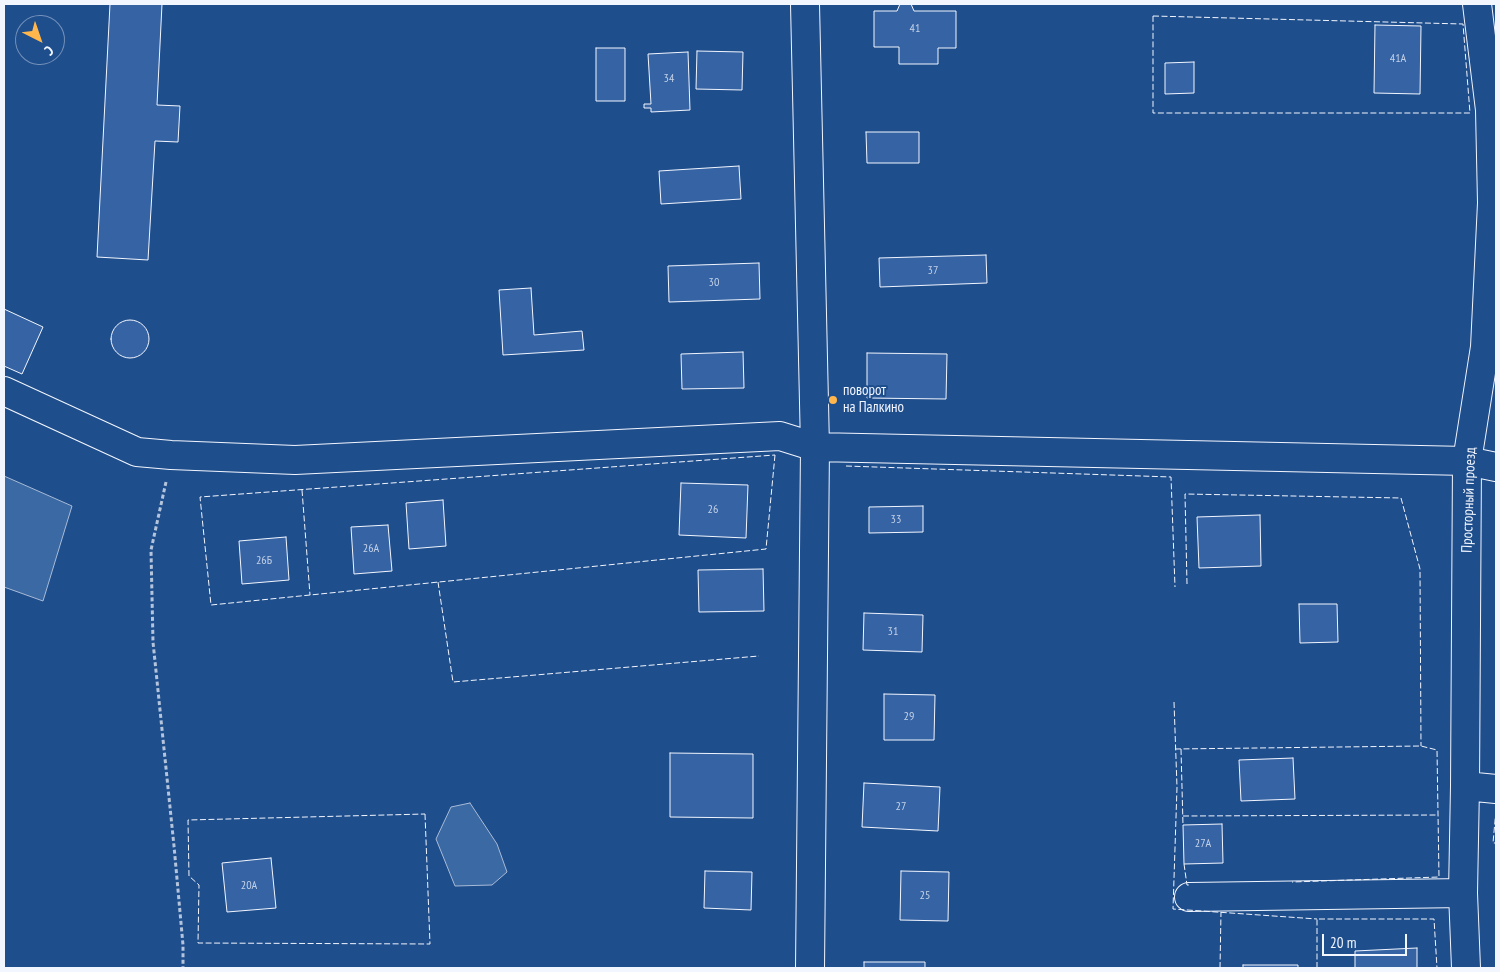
<!DOCTYPE html>
<meta charset="utf-8">
<style>
body{margin:0}
#map{position:relative;width:1500px;height:972px;overflow:hidden;background:#1f4e8c;font-family:"PT Sans Narrow",sans-serif}
canvas{display:block}
.frame{position:absolute;inset:0;border:5px solid #f2f6ff;pointer-events:none}
.north{position:absolute;left:15px;top:15px;width:50px;height:50px;box-sizing:border-box;background:#1f4e8c;border:1px solid #7391ba;border-radius:50%;rotate:139deg;font-size:14px;font-weight:700;line-height:20px;text-align:center;color:#f2f6ff}
.north::after{content:'';display:block;margin:auto;width:18px;height:22px;background:#ffb74d;clip-path:polygon(50% 0,100% 100%,50% 72%,0 100%)}
.scale{position:absolute;left:1322px;top:934px;width:85px;height:22px;box-sizing:border-box;border:2px solid #f2f6ff;border-top:0;padding-left:6px;font-size:15px;line-height:18px;white-space:nowrap;color:#f2f6ff;-webkit-text-stroke:4px #1f4e8c;paint-order:stroke}
</style>
<div id="map">
<canvas width="1500" height="972"></canvas>
<div class="frame"></div>
<div class="north">С</div>
<div class="scale">20 m</div>
</div>
<script>
const ctx = document.querySelector('canvas').getContext('2d');
ctx.lineJoin = 'round';
function fillPath(path, color) { ctx.fillStyle = color; ctx.fill(path, 'evenodd'); }
const shape = rows => new Path2D(rows.map(r => 'M' + r).join(''));
function stroke(path, color, width, dash) { ctx.strokeStyle = color; ctx.lineWidth = width; ctx.lineCap = dash ? 'butt' : 'round'; ctx.setLineDash(dash || []); ctx.stroke(path); }
function drawText(font, color, halo, rows, align = 'center') {
  ctx.font = font + ' "PT Sans Narrow",sans-serif'; ctx.lineWidth = 4; ctx.setLineDash([]); ctx.textBaseline = 'middle'; ctx.strokeStyle = halo; ctx.fillStyle = color; for (const [text, x, y, turn = 0] of rows) {
    ctx.save(); ctx.translate(x, y); ctx.rotate((+turn || 0) * Math.PI / 180); ctx.textAlign = isNaN(turn) ? turn : align; if (halo) ctx.strokeText(text, 0, 0); ctx.fillText(text, 0, 0); ctx.restore();
  }
}
const water = shape([
 [4,476,72,506,43,601,4,587,4,476],
 [470,803,497,844,507,872,492,885,455,886,436,839,451,807,470,803]
]);
fillPath(water, '#3b69a3');
stroke(water, '#a8bbd7', 1);
const building = shape([
 [110,4,162,4,157,105,180,106,178,142,155,141,148,260,97,257,110,4],
 [900,4,911,4,914,11,956,11,956,48,938,48,938,64,899,64,899,47,874,47,874,11,897,11,900,4],
 [1375,25,1421,26,1420,94,1374,93,1375,25],
 [596,48,625,48,625,101,596,101,596,48],
 [697,51,743,52,742,90,696,89,697,51],
 [688,52,690,110,651,112,651,108,644,108,644,104,651,104,648,54,688,52],
 [1194,62,1194,93,1165,94,1165,63,1194,62],
 [866,132,919,132,919,163,867,163,866,132],
 [739,166,741,199,661,204,659,171,739,166],
 [986,255,987,283,880,287,879,258,986,255],
 [759,263,760,299,669,302,668,266,759,263],
 [531,288,534,335,582,331,584,350,503,355,499,290,531,288],
 [4,309,43,327,22,374,4,366,4,309],
 '111 339a19 19 0 1 1 38 0a19 19 0 1 1-38 0Z',
 [743,352,744,388,682,389,681,354,743,352],
 [867,353,947,354,946,399,867,398,867,353],
 [681,483,748,485,746,538,679,535,681,483],
 [443,500,446,546,409,549,406,503,443,500],
 [923,506,923,532,869,533,869,507,923,506],
 [1260,515,1261,566,1199,568,1197,517,1260,515],
 [388,525,392,571,354,574,351,527,388,525],
 [286,537,289,580,242,584,239,541,286,537],
 [763,569,764,611,699,612,698,570,763,569],
 [1299,604,1337,604,1338,642,1300,643,1299,604],
 [864,613,923,615,922,652,863,650,864,613],
 [884,694,935,695,934,740,884,740,884,694],
 [670,753,753,754,753,818,670,817,670,753],
 [1293,758,1295,799,1241,801,1239,760,1293,758],
 [864,783,940,787,938,831,862,827,864,783],
 [1222,824,1223,863,1184,864,1183,825,1222,824],
 [271,858,276,908,227,912,222,863,271,858],
 [705,871,752,872,751,910,704,908,705,871],
 [901,871,949,872,948,921,900,920,901,871],
 [1417,948,1417,968,1355,968,1355,951,1417,948],
 [864,962,925,962,925,968,864,968,864,962],
 [1243,965,1298,965,1298,968,1243,968,1243,965]
]);
fillPath(building, '#3563a3');
stroke(building, '#f2f6ff', 1);
const minor = shape([
 [805,4,815,447,810,968],
 [4,391,137,452,171,455,295,460,780,436,815,447,1467,461,1496,467],
 [1465,786,1496,789],
 [1189,897,1463,893],
 [1466,968,1463,893,1465,786,1467,461,1485,347,1492,203,1490,110,1477,4]
]);
stroke(minor, '#f2f6ff', 30);
stroke(shape([
 [166,482,151,550,153,642,174,846,183,945,183,968]
]), '#b3c4dc', 3, [4, 2.5]);
stroke(minor, '#1f4e8c', 28);
stroke(shape([
 [1153,16,1463,24,1470,113,1153,113,1153,16],
 [775,455,766,549,211,605,200,497,775,455],
 [846,466,1171,477,1175,587],
 [302,490,310,595],
 [438,582,453,682,759,656],
 [1187,584,1185,494,1401,498,1420,569,1421,746],
 [1174,702,1177,787,1173,909,1317,919],
 [1175,749,1421,746,1437,750,1439,877,1292,882],
 [1181,749,1183,825],
 [1496,810,1493,843,1496,843],
 [425,814,430,944,198,943,199,885,189,876,188,820,425,814],
 [1183,816,1438,815],
 [1184,864,1187,885,1189,885],
 [1220,968,1221,912],
 [1317,968,1317,919,1434,919,1437,968]
]), '#f2f6ff', 1, [6, 2.5]);
for (const [x, y, r, color] of [
 [833,400,5,"#ffb74d"]
]) { const dot = new Path2D(); dot.arc(x, y, r, 0, 2 * Math.PI); ctx.fillStyle = color; ctx.fill(dot); stroke(dot, '#1f4e8c', 2); }
drawText('12px', '#c3d1e8', null, [
 ["41",915,29],
 ["41А",1398,59],
 ["34",669,79],
 ["37",933,271],
 ["30",714,283],
 ["26",713,510],
 ["33",896,520],
 ["26А",371,549],
 ["26Б",264,561],
 ["31",893,632],
 ["29",909,717],
 ["27",901,807],
 ["27А",1203,844],
 ["20А",249,886],
 ["25",925,896]
]);
drawText('15px', '#f2f6ff', '#1f4e8c', [
 ["поворот",843,391],
 ["на Палкино",843,408]
], 'left');
drawText('15px', '#f2f6ff', '#1f4e8c', [
 ["Просторный проезд",1469,500,-88]
]);
</script>
